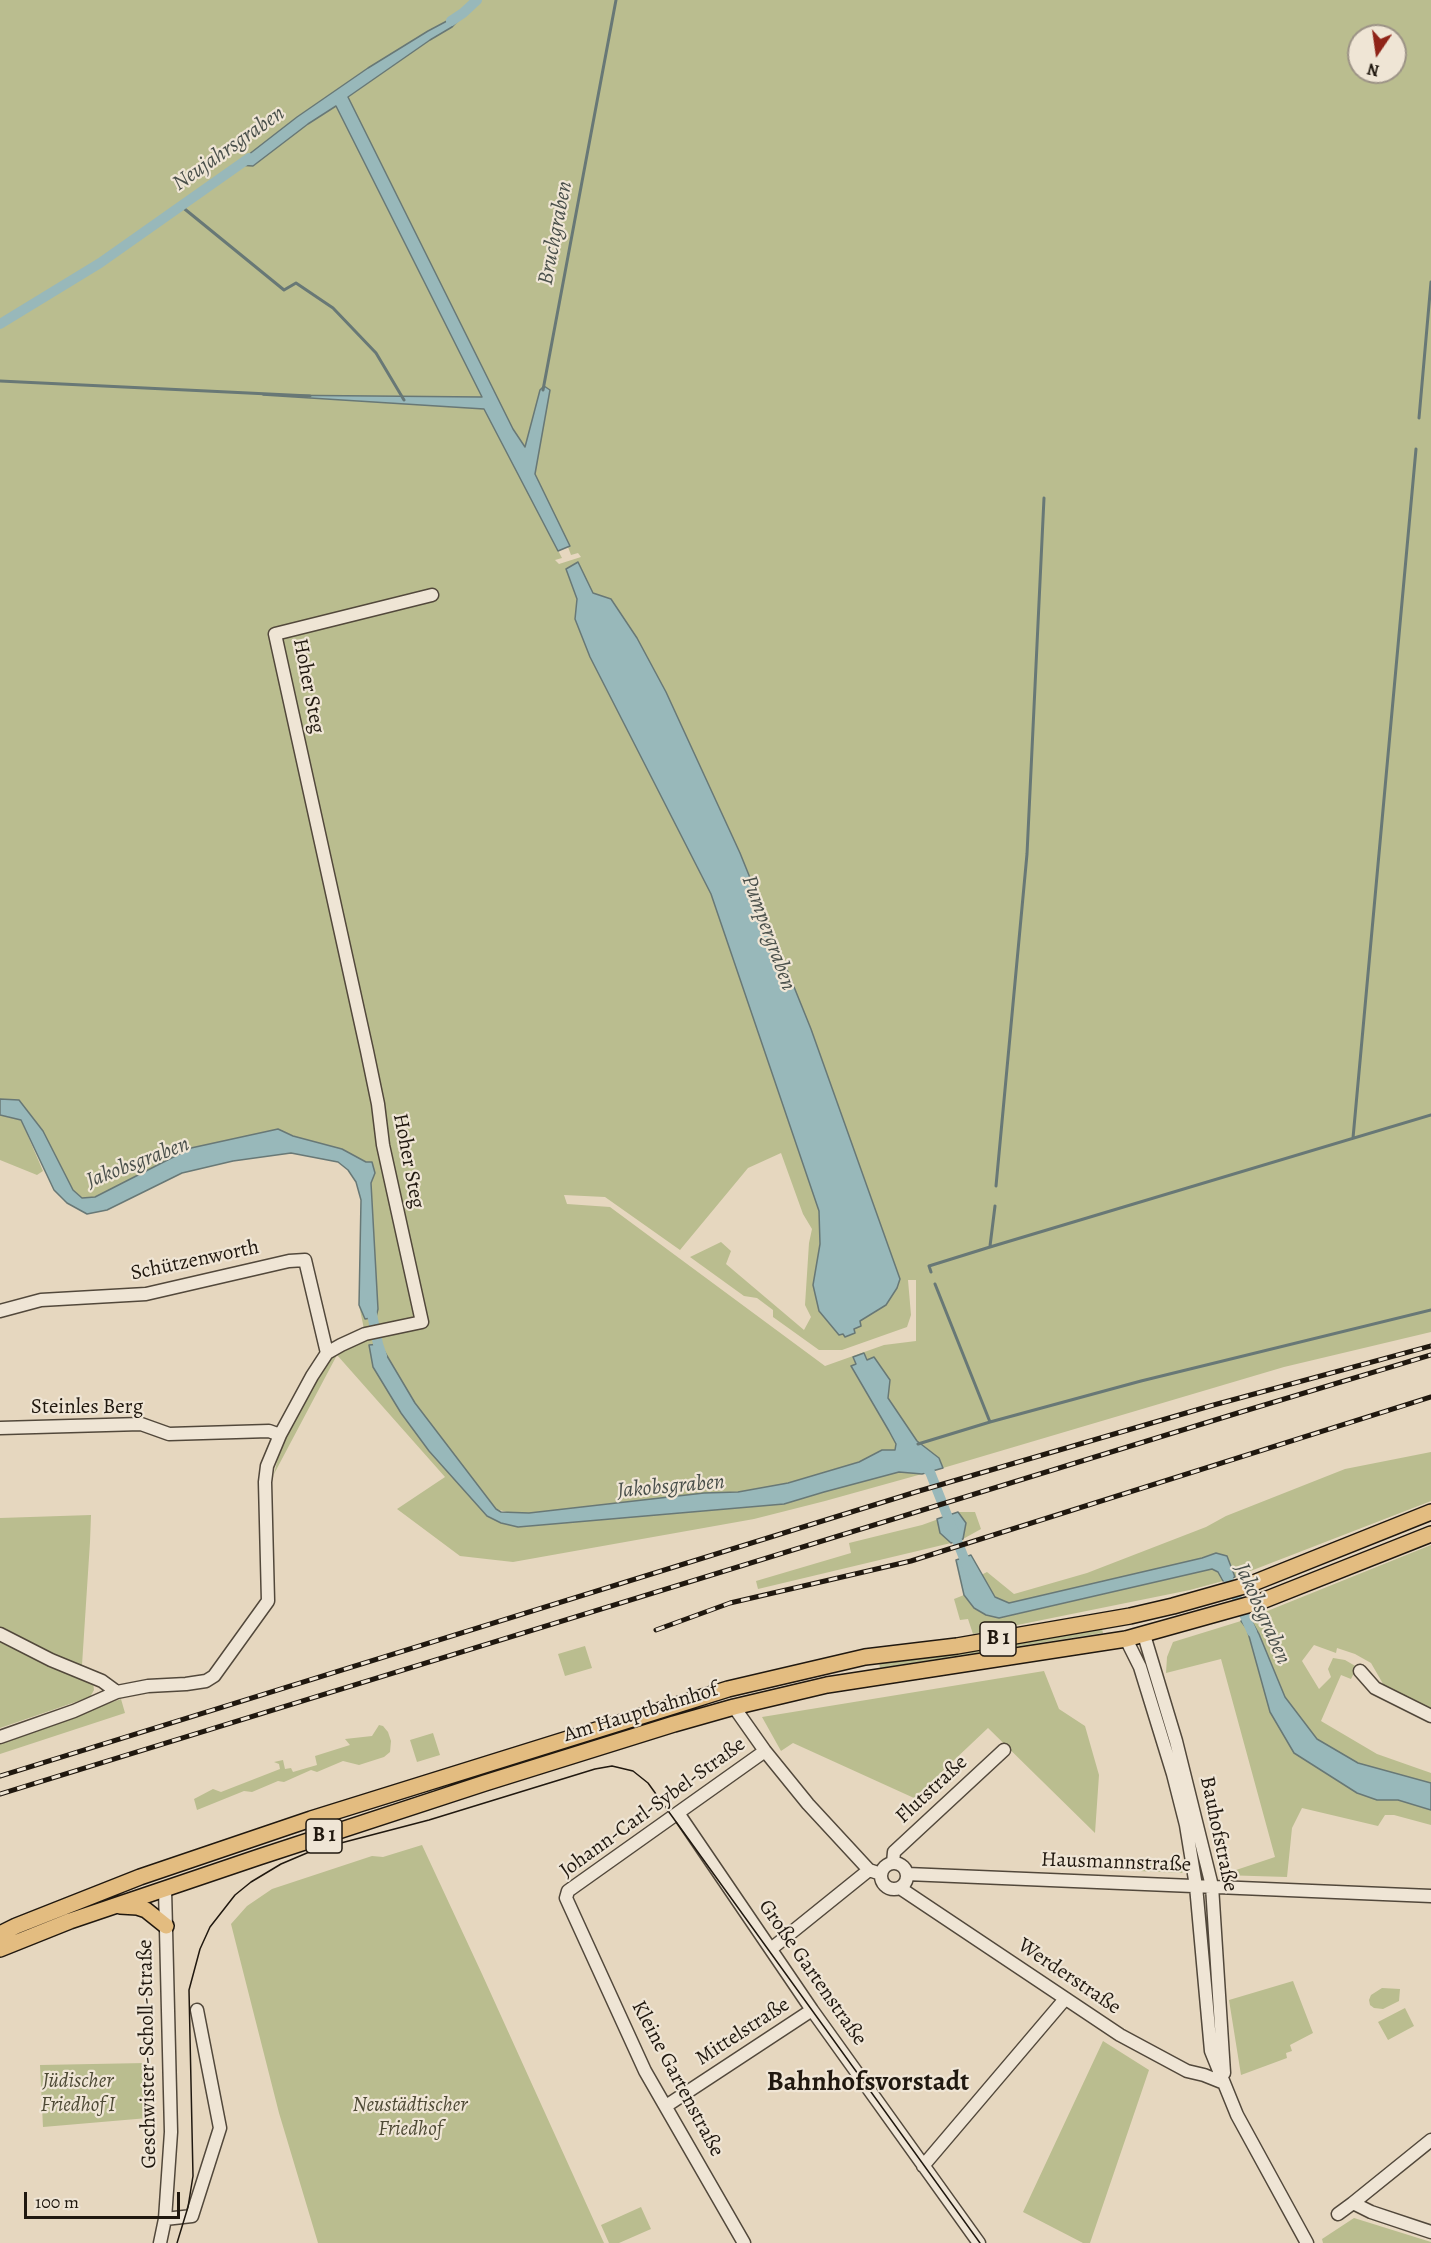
<!DOCTYPE html>
<meta charset="utf-8">
<style>
body{margin:0}
#map{position:relative;width:1431px;height:2243px;overflow:hidden;background:#e6d7bf;font-family:Alegreya,serif}
canvas{display:block}
.north{position:absolute;left:1347px;top:24px;width:60px;height:60px;box-sizing:border-box;background:#efe5d5;border:2px solid #9c9386;border-radius:50%;rotate:193deg;font-size:16px;font-weight:700;line-height:24px;text-align:center;color:#20180f}
.north::after{content:'';display:block;margin:auto;width:21px;height:27px;background:#8f2418;clip-path:polygon(50% 0,100% 100%,50% 72%,0 100%)}
.scale{position:absolute;left:24px;top:2192px;width:156px;height:27px;box-sizing:border-box;border:3px solid #20180f;border-top:0;padding-left:8px;font-size:18px;line-height:21px;white-space:nowrap;color:#20180f;-webkit-text-stroke:4px #efe5d5;paint-order:stroke}
</style>
<div id="map">
<canvas width="1431" height="2243"></canvas>
<div class="north">N</div>
<div class="scale">100 m</div>
</div>
<script>
const ctx = document.querySelector('canvas').getContext('2d');
ctx.lineJoin = 'round';
function fillPath(path, color) { ctx.fillStyle = color; ctx.fill(path, 'evenodd'); }
const shape = rows => new Path2D(rows.map(r => 'M' + r).join(''));
function stroke(path, color, width, dash) { ctx.strokeStyle = color; ctx.lineWidth = width; ctx.lineCap = dash ? 'butt' : 'round'; ctx.setLineDash(dash || []); ctx.stroke(path); }
function drawText(font, color, halo, rows, align = 'center') {
  ctx.font = font + ' Alegreya,serif'; ctx.lineWidth = 4.5; ctx.setLineDash([]); ctx.textBaseline = 'middle'; ctx.strokeStyle = halo; ctx.fillStyle = color; for (const [text, x, y, turn = 0] of rows) {
    ctx.save(); ctx.translate(x, y); ctx.rotate((+turn || 0) * Math.PI / 180); ctx.textAlign = isNaN(turn) ? turn : align; if (halo) ctx.strokeText(text, 0, 0); ctx.fillText(text, 0, 0); ctx.restore();
  }
}
fillPath(shape([
 [0,0,1431,0,1431,1332,1284,1367,943,1468,939,1458,917,1441,888,1398,864,1353,856,1364,851,1367,889,1431,896,1444,895,1450,882,1450,859,1462,788,1483,738,1492,704,1493,529,1513,510,1513,496,1509,415,1403,380,1344,373,1367,401,1413,429,1451,487,1516,501,1523,518,1527,784,1504,824,1492,899,1472,922,1474,825,1501,754,1519,513,1562,460,1556,397,1509,445,1477,337,1355,274,1474,271,1484,282,1444,326,1362,364,1329,359,1305,365,1318,376,1317,378,1309,371,1183,375,1173,366,1162,342,1149,293,1136,278,1129,95,1198,82,1198,73,1190,43,1131,19,1100,0,1099],
 [464,14,452,27,430,40,348,97,513,429,526,448,540,390,550,390,535,474,570,546,568,547,571,555,578,553,581,557,559,564,555,560,562,558,485,409,278,396,482,397,336,106,280,143,253,166,237,165,239,162,297,117,368,68,428,31],
 [1359,36,1395,36,1395,72,1359,72],
 [567,569,593,593,611,599,637,638,666,692,740,853,811,1029,900,1279,886,1305,860,1321,853,1329,855,1333,846,1337,813,1285,820,1244,819,1211,711,894,590,657,575,619,577,599],
 [781,1153,803,1214,812,1229,809,1243,805,1305,811,1317,804,1330,726,1264,731,1251,721,1242,690,1257,744,1296,757,1298,773,1310,773,1317,819,1350,842,1350,907,1327,911,1315,908,1280,916,1280,916,1341,884,1345,825,1366,610,1207,567,1204,564,1195,605,1197,680,1250,748,1168],
 [0,1115,21,1120,43,1171,37,1175,0,1160],
 [1431,1452,1431,1501,1235,1577,1227,1556,1216,1553,1202,1558,1009,1603,995,1597,981,1575,987,1572,1014,1594,1087,1573,1206,1527,1226,1516,1345,1469],
 [958,1512,975,1512,981,1529,963,1539,951,1543,758,1589,756,1581,851,1553,849,1543,922,1525],
 [91,1515,90,1542,82,1665,74,1664,0,1627,0,1518],
 [1431,1545,1431,1711,1386,1689,1371,1663,1355,1654,1337,1648,1336,1653,1314,1645,1302,1661,1319,1689,1331,1677,1328,1669,1333,1658,1345,1660,1357,1667,1351,1679,1341,1675,1321,1721,1377,1754,1431,1773,1431,1784,1358,1763,1317,1739,1285,1697,1259,1634,1250,1618],
 [1212,1569,1218,1572,1223,1581,1190,1590,973,1634,968,1619,960,1620,954,1599,964,1595,974,1608,1000,1618],
 [1241,1621,1247,1629,1294,1753,1358,1793,1377,1800,1398,1800,1431,1810,1431,1825,1394,1815,1385,1815,1378,1826,1302,1808,1292,1828,1287,1877,1221,1875,1275,1857,1221,1659,1166,1673,1167,1657,1173,1642],
 [1102,1629,1103,1633,880,1668,879,1662,960,1653],
 [0,1638,93,1682,94,1690,90,1697,0,1728],
 [585,1646,592,1668,565,1676,558,1654],
 [1044,1671,1059,1709,1085,1726,1099,1775,1095,1833,988,1728,914,1798,793,1743,781,1751,762,1717],
 [121,1699,125,1713,0,1754,0,1741],
 [379,1725,383,1726,388,1732,391,1741,390,1752,384,1757,359,1765,343,1761,317,1772,311,1770,284,1782,278,1781,252,1792,244,1791,197,1810,194,1799,213,1789,221,1792,280,1769,279,1764,274,1762,283,1760,285,1769,291,1768,293,1772,317,1765,315,1756,350,1745,345,1739,372,1736],
 [433,1733,440,1755,417,1762,410,1740],
 [422,1845,482,1974,604,2243,318,2243,279,2113,231,1924,247,1906,272,1889,372,1856,383,1857],
 [1094,1860,1183,1864,1184,1870,1182,1873,1094,1869],
 [1293,1981,1313,2033,1290,2045,1292,2051,1286,2053,1287,2058,1241,2075,1229,2000],
 [1382,1988,1400,1989,1399,2001,1383,2009,1374,2008,1370,2005,1369,2000,1371,1995],
 [1405,2008,1414,2026,1388,2040,1378,2022],
 [1103,2041,1149,2070,1090,2243,1083,2243,1023,2212],
 [146,2063,148,2118,43,2127,40,2065],
 [641,2207,651,2229,619,2243,609,2243,601,2225],
 [1354,2218,1431,2242,1431,2243,1323,2243,1322,2239]
]), '#babd8f');
const water = shape([
 [462,13,464,14,452,27,430,40,348,97,513,429,525,447,540,390,544,386,550,390,535,474,570,546,558,551,484,409,263,395,482,397,336,106,308,124,253,166,237,165,239,162,297,117,368,68,428,31,462,13],
 [578,562,593,593,611,599,637,638,666,692,740,853,811,1029,900,1279,897,1288,886,1305,860,1321,861,1326,854,1329,855,1333,845,1337,843,1334,839,1335,819,1311,813,1285,820,1244,819,1211,711,894,590,657,575,619,577,599,566,569,578,562],
 [0,1099,19,1100,43,1131,73,1190,82,1198,95,1197,191,1148,278,1129,293,1136,342,1149,366,1162,372,1162,375,1173,371,1183,378,1309,376,1317,365,1319,359,1305,361,1200,356,1182,348,1170,338,1162,291,1153,233,1161,182,1173,107,1210,87,1214,67,1203,54,1190,21,1120,0,1115,0,1099],
 [380,1344,415,1403,496,1509,501,1512,529,1513,704,1493,738,1492,788,1483,859,1462,882,1450,895,1450,896,1444,889,1431,851,1366,856,1364,853,1357,864,1353,867,1360,874,1357,890,1380,888,1398,917,1441,939,1458,943,1468,922,1474,899,1472,824,1492,784,1504,518,1527,501,1523,487,1516,429,1451,401,1413,373,1367,369,1345,380,1344],
 [958,1512,966,1523,963,1539,951,1543,940,1533,937,1519,958,1512],
 [1216,1553,1227,1556,1235,1577,1223,1581,1218,1572,1212,1569,999,1618,986,1615,974,1608,964,1595,956,1560,971,1555,995,1597,1009,1603,1202,1558,1216,1553],
 [1250,1618,1259,1634,1285,1697,1317,1739,1358,1763,1431,1783,1431,1810,1398,1800,1377,1800,1357,1793,1294,1753,1270,1712,1247,1629,1241,1621,1250,1618]
]);
fillPath(water, '#98b8ba');
stroke(water, '#687876', 1.5);
stroke(shape([
 [181,206,284,290,296,283,333,308,376,353,404,400],
 [0,381,310,396],
 [543,390,616,0],
 [1419,418,1431,282],
 [1353,1138,1416,449],
 [996,1186,1027,854,1044,498],
 [990,1246,995,1206],
 [931,1272,929,1266,990,1247,1431,1115],
 [935,1284,990,1422,1141,1381,1431,1310],
 [918,1444,990,1422]
]), '#687876', 3);
stroke(shape([
 [451,21,463,13,477,0],
 [0,324,100,263,249,158],
 [370,1304,378,1344,382,1356],
 [921,1463,930,1472,969,1571],
 [1223,1567,1252,1632]
]), '#98b8ba', 10);
const minor = shape([
 [0,1311,41,1300,146,1294,289,1261,305,1260,327,1353],
 [0,1428,141,1424,169,1434,269,1431,280,1435],
 [0,1634,51,1660,102,1681,117,1692],
 [1144,1635,1176,1741,1212,1886,1224,2073],
 [1126,1639,1140,1667,1173,1774,1186,1825,1196,1886,1211,2051,1237,2115,1307,2243],
 [1360,1671,1375,1688,1431,1716],
 [734,1707,765,1751,808,1804,869,1870],
 [0,1737,74,1711,117,1692,148,1686,186,1684,206,1681,214,1676,268,1601,265,1482,267,1466,280,1435,312,1376,327,1353,341,1345,365,1334,422,1322,383,1145,378,1104,367,1051,275,634,432,595],
 [678,1813,812,2010,979,2243],
 [893,1863,894,1852,1004,1750],
 '881 1876a13 13 0 1 1 26 0a13 13 0 1 1-26 0Z',
 [907,1874,1431,1896],
 [900,1888,1120,2035,1187,2071,1204,2075,1224,2083],
 [771,1949,869,1870,881,1874],
 [666,2106,812,2010],
 [1431,2140,1353,2203,1371,2212,1431,2232],
 [923,2166,1065,1999],
 [1338,2214,1353,2203],
 [165,2219,192,2216,220,2128,197,2010],
 [160,2243,165,2219,171,2132,165,1889],
 [744,2243,645,2071,566,1898,568,1891,765,1751]
]);
const major = shape([
 [120,1906,137,1907,146,1910,166,1926],
 [0,1934,16,1926,140,1877,311,1819,728,1689,865,1657,957,1646,1130,1616,1173,1606,1251,1584,1431,1512],
 [0,1949,70,1921,259,1857,485,1783,674,1724,734,1707,827,1685,1126,1639,1262,1601,1431,1534]
]);
stroke(minor, '#52483b', 15);
stroke(major, '#20180f', 18);
stroke(minor, '#efe5d5', 12);
stroke(major, '#e3bc80', 15);
stroke(shape([
 [177,2243,188,2207,193,2176,189,1990,200,1949,210,1927,235,1895,251,1882,281,1864,314,1850,429,1820,595,1769,612,1766,633,1771,648,1783,980,2243]
]), '#20180f', 1.5);
const rail = shape([
 [656,1630,730,1603,911,1561,1431,1397],
 [0,1776,919,1491,1210,1406,1431,1346],
 [0,1794,1241,1412,1431,1355]
]);
stroke(rail, '#20180f', 5);
stroke(rail, '#efe5d5', 3, [9]);
for (const [x, y, w] of [
 [998,1639,36],
 [324,1836,36]
]) { const box = new Path2D(); box.roundRect(x - w / 2, y - 17, w, 34, 4.5); ctx.fillStyle = '#efe5d5'; ctx.fill(box); stroke(box, '#20180f', 1.5); }
drawText('bold 20px', '#20180f', null, [
 ["B 1",998,1639],
 ["B 1",324,1836]
]);
drawText('21px', '#20180f', '#efe5d5', [
 ["Hoher Steg",308,686,79],
 ["Hoher Steg",408,1161,79],
 ["Schützenworth",195,1261,-12],
 ["Steinles Berg",87,1408],
 ["Am Hauptbahnhof",641,1713,-17],
 ["Flutstraße",932,1790,-43],
 ["Johann-Carl-Sybel-Straße",653,1808,-36],
 ["Bauhofstraße",1218,1834,78],
 ["Hausmannstraße",1116,1863,2],
 ["Große Gartenstraße",812,1973,55],
 ["Werderstraße",1069,1977,34],
 ["Mittelstraße",743,2032,-33],
 ["Geschwister-Scholl-Straße",148,2054,-91],
 ["Kleine Gartenstraße",677,2079,62]
]);
drawText('italic 21px', '#4e4a35', '#efe5d5', [
 ["Jüdischer",78,2082],
 ["Friedhof I",78,2106],
 ["Neustädtischer",410,2106],
 ["Friedhof",410,2130]
]);
drawText('italic 22px', '#4a504b', '#efe5d5', [
 ["Neujahrsgraben",229,149,-35],
 ["Bruchgraben",556,233,-79],
 ["Pumpergraben",768,933,70],
 ["Jakobsgraben",138,1163,-21],
 ["Jakobsgraben",671,1487,-5],
 ["Jakobsgraben",1262,1614,66]
]);
drawText('bold 27px', '#20180f', '#efe5d5', [
 ["Bahnhofsvorstadt",868,2083]
]);
</script>
